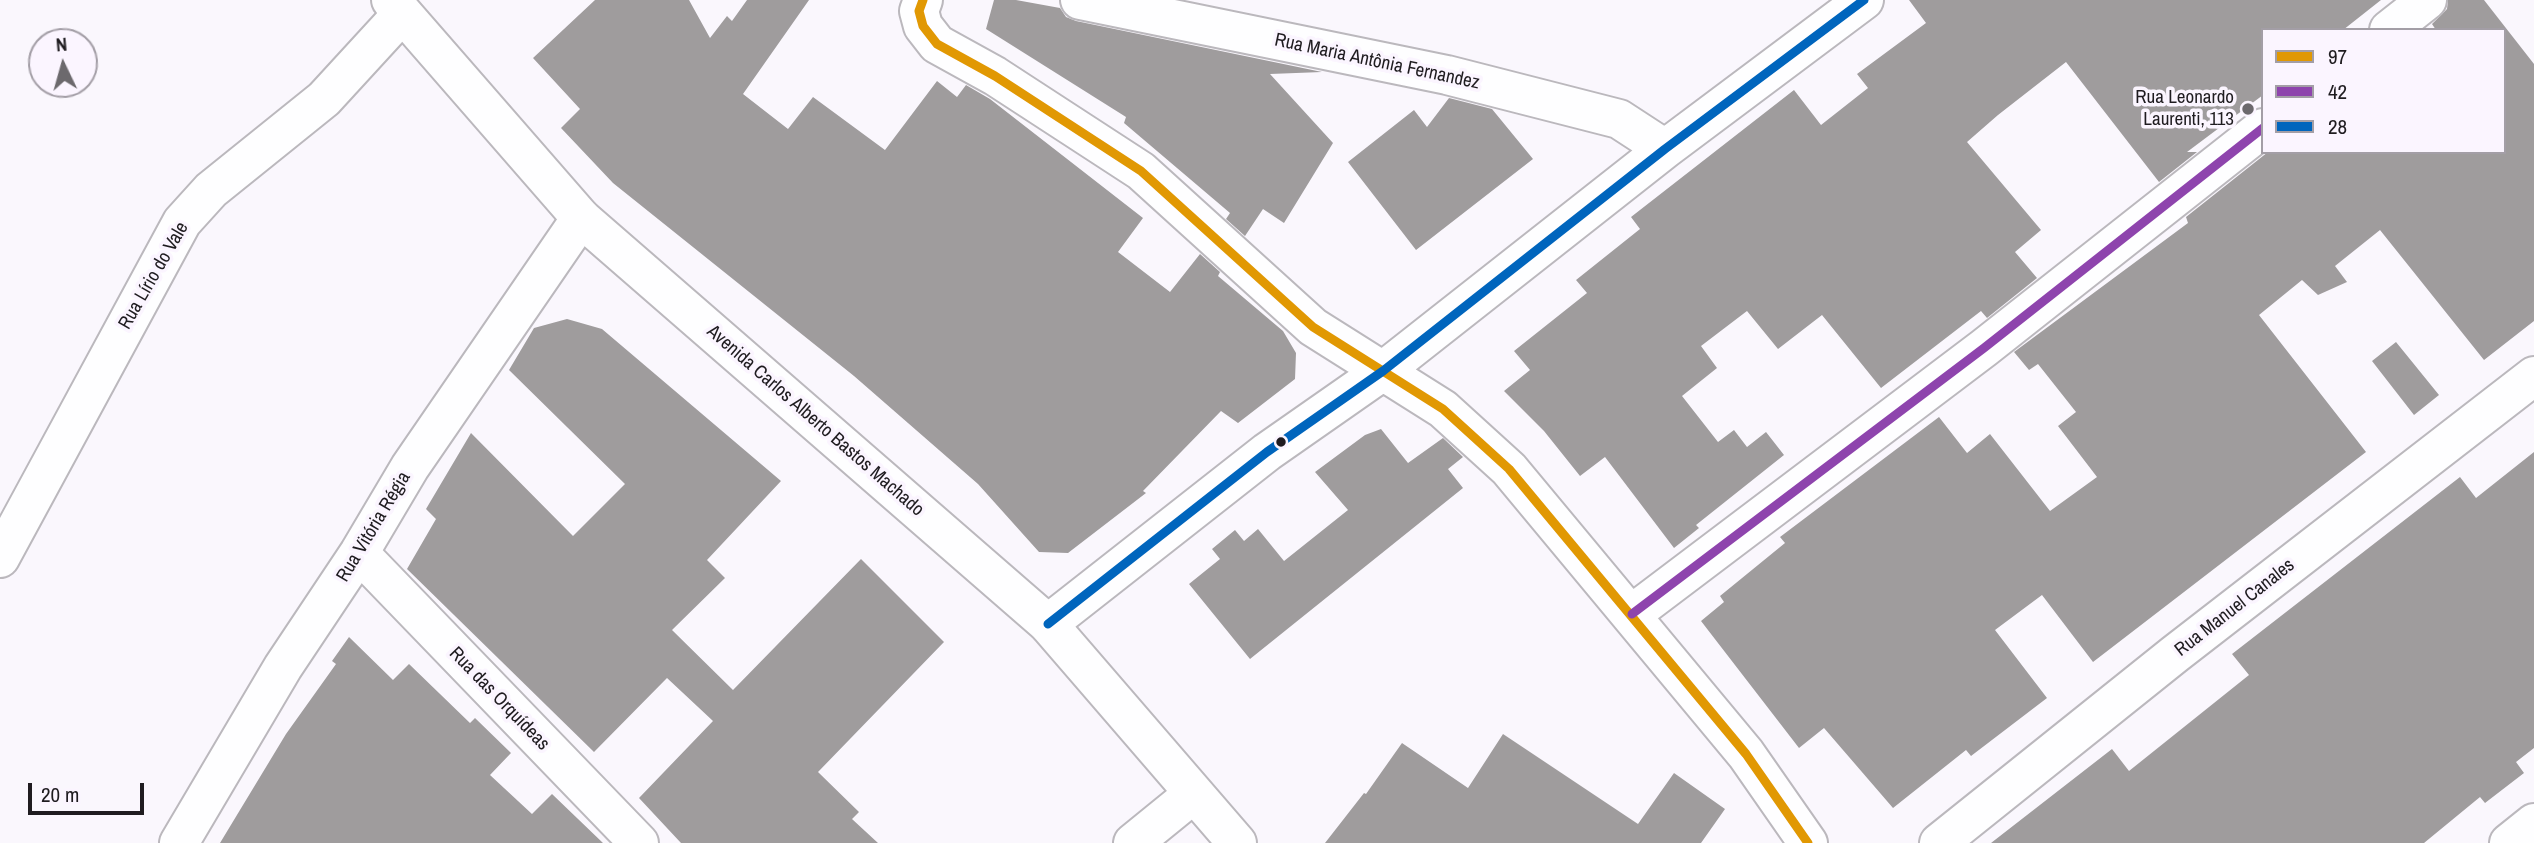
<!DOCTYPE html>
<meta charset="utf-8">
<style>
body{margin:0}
#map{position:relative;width:2534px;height:843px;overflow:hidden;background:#faf7fd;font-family:"Archivo Narrow",sans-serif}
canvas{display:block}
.legend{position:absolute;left:2261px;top:28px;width:245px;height:126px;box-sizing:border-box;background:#fbf5ff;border:2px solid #a39ea6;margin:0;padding:9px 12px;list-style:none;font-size:21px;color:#1f1c20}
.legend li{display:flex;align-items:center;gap:14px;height:35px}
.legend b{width:35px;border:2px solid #a39ea6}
.north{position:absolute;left:28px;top:28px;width:70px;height:70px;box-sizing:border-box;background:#fbf5ff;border:2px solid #a39ea6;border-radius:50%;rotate:355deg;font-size:19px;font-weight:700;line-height:28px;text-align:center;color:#1f1c20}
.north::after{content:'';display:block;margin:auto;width:24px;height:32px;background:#6c696d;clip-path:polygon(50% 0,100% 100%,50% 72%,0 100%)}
.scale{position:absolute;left:28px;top:783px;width:116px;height:32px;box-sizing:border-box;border:4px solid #1f1c20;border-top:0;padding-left:9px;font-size:21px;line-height:24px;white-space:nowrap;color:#1f1c20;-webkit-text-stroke:5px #fbf5ff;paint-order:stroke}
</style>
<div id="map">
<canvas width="2534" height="843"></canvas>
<ul class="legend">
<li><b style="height:9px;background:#e19803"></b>97</li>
<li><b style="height:9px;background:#8e44ad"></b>42</li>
<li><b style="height:9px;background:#0065bd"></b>28</li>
</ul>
<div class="north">N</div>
<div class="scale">20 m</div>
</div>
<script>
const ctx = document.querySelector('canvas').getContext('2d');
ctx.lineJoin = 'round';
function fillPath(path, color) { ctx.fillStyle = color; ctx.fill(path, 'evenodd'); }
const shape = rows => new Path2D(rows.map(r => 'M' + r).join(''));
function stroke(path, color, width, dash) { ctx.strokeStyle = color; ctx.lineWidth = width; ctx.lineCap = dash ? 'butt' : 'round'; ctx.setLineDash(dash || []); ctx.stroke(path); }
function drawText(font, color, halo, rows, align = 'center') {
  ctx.font = font + ' "Archivo Narrow",sans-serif'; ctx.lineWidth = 7; ctx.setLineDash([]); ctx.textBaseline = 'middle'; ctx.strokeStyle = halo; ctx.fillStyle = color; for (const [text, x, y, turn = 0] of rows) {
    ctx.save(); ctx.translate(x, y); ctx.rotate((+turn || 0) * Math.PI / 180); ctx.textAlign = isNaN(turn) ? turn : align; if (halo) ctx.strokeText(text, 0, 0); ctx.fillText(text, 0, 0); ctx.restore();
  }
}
fillPath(shape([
 [595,0,689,0,710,38,727,16,732,21,747,0,809,0,743,94,788,129,813,97,885,150,937,81,957,97,966,85,990,99,1143,218,1118,252,1170,292,1200,254,1220,272,1218,276,1283,331,1296,353,1295,379,1238,423,1221,411,1143,491,1146,493,1068,553,1039,552,978,484,854,376,613,183,561,128,580,109,533,58],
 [994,0,1016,0,1060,8,1066,17,1076,21,1322,72,1270,74,1333,143,1284,223,1263,209,1245,236,1226,219,1230,213,1124,123,1126,117,986,29],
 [1909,0,2381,0,2343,30,2263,30,2263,95,2187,152,2197,152,2159,182,2066,62,1998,115,1967,142,2041,230,2015,252,2037,278,1987,318,1981,311,1881,388,1822,315,1778,349,1747,311,1701,346,1717,368,1682,396,1718,442,1734,430,1747,447,1766,432,1784,455,1696,525,1699,528,1674,548,1605,457,1580,476,1544,431,1504,391,1530,370,1514,351,1587,293,1576,280,1640,229,1631,217,1794,90,1821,125,1868,88,1857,74,1926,23],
 [2448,0,2484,0,2534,64,2534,321,2484,360,2380,230,2335,266,2347,282,2318,295,2302,280,2259,315,2366,452,2093,662,2042,595,1995,630,2047,698,1971,756,1966,750,1893,808,1824,728,1799,748,1701,621,1724,602,1720,596,1785,543,1780,537,1939,417,1967,453,1990,434,2050,511,2097,477,2058,426,2076,412,2038,364,2029,370,2014,352,2188,223,2186,217,2268,152,2504,152,2504,30,2436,30,2432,24,2447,9],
 [1449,98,1492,109,1533,159,1416,250,1348,162,1414,110,1427,127],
 [567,319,602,329,781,481,707,560,725,578,672,630,733,690,861,559,944,642,818,772,859,812,852,819,878,843,681,843,639,798,713,721,667,678,594,752,407,569,436,519,426,509,471,433,573,536,625,484,509,370,534,328],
 [2396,342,2439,395,2414,415,2372,361],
 [1381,429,1408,463,1443,438,1463,457,1448,469,1463,488,1250,659,1189,584,1220,559,1212,549,1235,530,1244,541,1258,529,1284,561,1348,510,1315,472,1365,435],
 [2534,452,2534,748,2516,762,2524,773,2485,803,2480,797,2424,843,1991,843,2112,749,2129,771,2249,675,2232,654,2460,477,2476,498],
 [349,637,393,680,409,664,470,723,475,718,511,753,490,775,532,814,552,794,603,843,220,843,286,734,336,664,332,661],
 [1503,734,1638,824,1674,773,1725,809,1701,843,1325,843,1364,793,1366,794,1402,743,1468,788]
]), '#9f9c9d');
const street = shape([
 [923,0,919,11,923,26,937,44,995,76,1141,171,1313,327,1443,409,1509,469,1746,754,1808,843],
 [1080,0,1447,75,1619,119,1665,149],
 [2389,30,2427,0],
 [359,553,639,843],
 [0,558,182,222,211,190,324,99,402,14],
 [1632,614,1984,348,2263,128],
 [1048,624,1267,452,1383,371,1665,149,1864,0],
 [179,843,283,667,359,553,410,467,581,218],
 [1133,843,1192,795],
 [1939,843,2175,654,2534,376],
 [2509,843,2534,823]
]);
const secondary = shape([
 [391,0,581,218,1048,624,1237,843]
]);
stroke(street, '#bbb8bd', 42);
stroke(secondary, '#bbb8bd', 42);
stroke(street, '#fefeff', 38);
stroke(secondary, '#fefeff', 38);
stroke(shape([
 [923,0,919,11,923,26,937,44,995,76,1141,171,1313,327,1443,409,1509,469,1746,754,1808,843]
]), '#e19803', 9);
stroke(shape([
 [1632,614,1984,348,2263,128]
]), '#8e44ad', 9);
stroke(shape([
 [1048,624,1267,452,1383,371,1665,149,1864,0]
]), '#0065bd', 9);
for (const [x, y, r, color] of [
 [2248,109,7,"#6c696d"],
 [1281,442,6,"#1f1c20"]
]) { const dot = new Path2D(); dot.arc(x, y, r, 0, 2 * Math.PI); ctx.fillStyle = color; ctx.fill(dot); stroke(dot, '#fbf5ff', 2.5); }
drawText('19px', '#1f1c20', '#fbf5ff', [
 ["Rua Maria Antônia Fernandez",1377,62,12],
 ["Rua Lírio do Vale",154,276,-60],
 ["Avenida Carlos Alberto Bastos Machado",815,421,41],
 ["Rua Vitória Régia",374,527,-59],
 ["Rua Manuel Canales",2235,608,-38],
 ["Rua das Orquídeas",499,699,46]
]);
drawText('19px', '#1f1c20', '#fbf5ff', [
 ["Rua Leonardo",2234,98],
 ["Laurenti, 113",2234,120]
], 'right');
</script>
